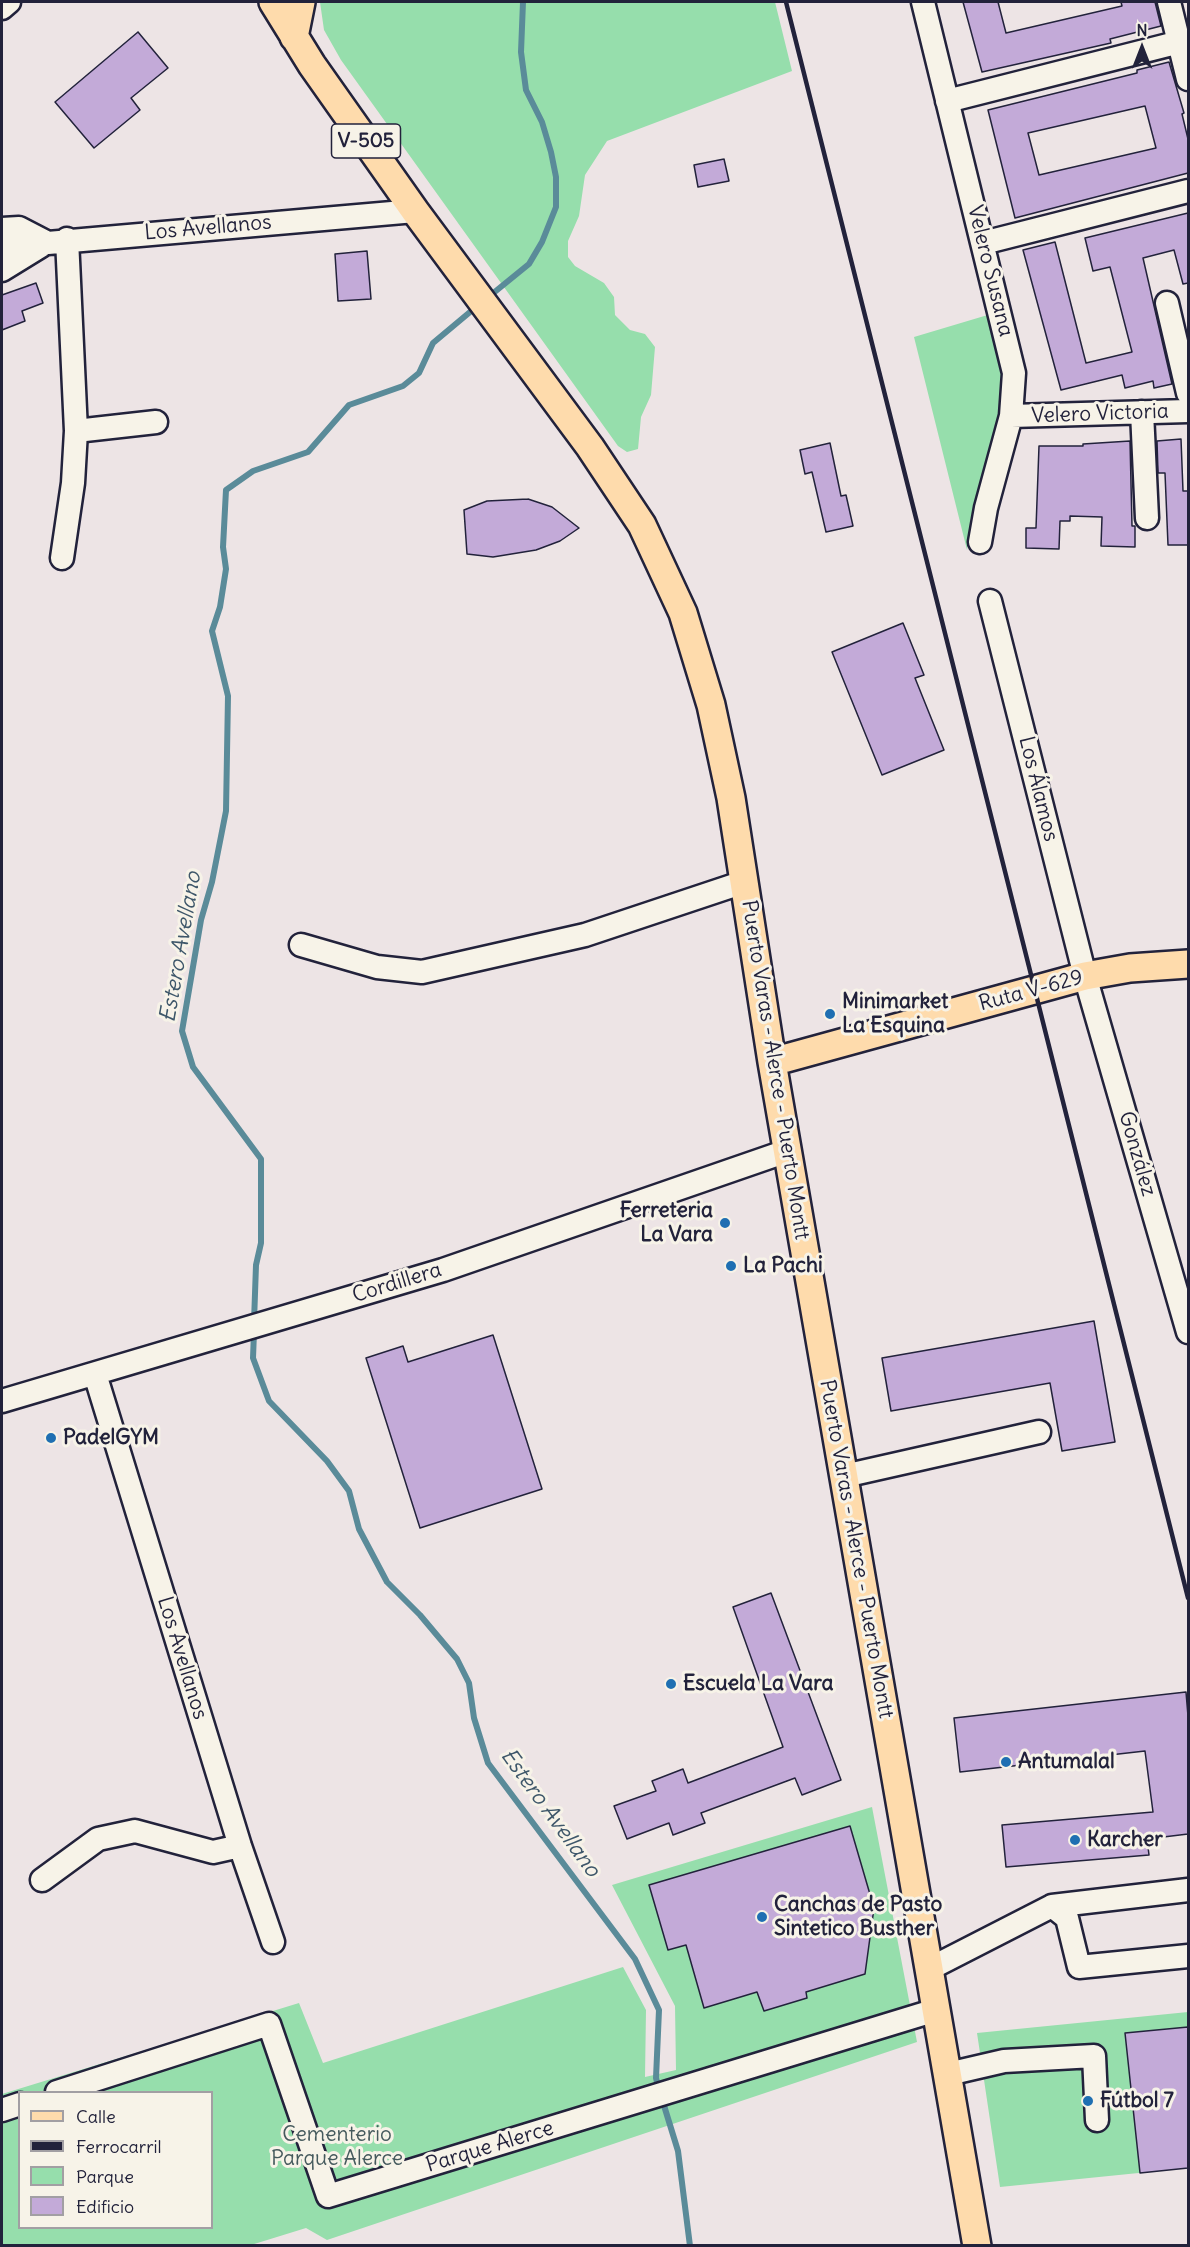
<!DOCTYPE html>
<meta charset="utf-8">
<style>
body{margin:0}
#map{position:relative;width:1190px;height:2247px;overflow:hidden;background:#ede4e5;font-family:Delius,sans-serif}
canvas{display:block}
.frame{position:absolute;inset:0;border:3px solid #22223b;pointer-events:none}
.legend{position:absolute;left:18px;top:2091px;width:195px;height:138px;box-sizing:border-box;background:#f7f3e8;border:2px solid #a29fa3;margin:0;padding:8px 10px;list-style:none;font-size:18px;color:#22223b}
.legend li{display:flex;align-items:center;gap:12px;height:30px}
.legend b{width:30px;border:2px solid #a29fa3}
.north{position:absolute;left:1112px;top:18px;width:60px;height:60px;-webkit-text-stroke:4px #f7f3e8;paint-order:stroke;rotate:0deg;font-size:16px;font-weight:700;line-height:24px;text-align:center;color:#22223b}
.north::after{content:'';display:block;margin:auto;width:21px;height:27px;background:#22223b;clip-path:polygon(50% 0,100% 100%,50% 72%,0 100%)}
</style>
<div id="map">
<canvas width="1190" height="2247"></canvas>
<div class="frame"></div>
<ul class="legend">
<li><b style="height:8px;background:#fedbac"></b>Calle</li>
<li><b style="height:8px;background:#22223b"></b>Ferrocarril</li>
<li><b style="height:16px;background:#96deac"></b>Parque</li>
<li><b style="height:16px;background:#c3aad8"></b>Edificio</li>
</ul>
<div class="north">N</div>
</div>
<script>
const ctx = document.querySelector('canvas').getContext('2d');
ctx.lineJoin = 'round';
function fillPath(path, color) { ctx.fillStyle = color; ctx.fill(path, 'evenodd'); }
const shape = rows => new Path2D(rows.map(r => 'M' + r).join(''));
function stroke(path, color, width, dash) { ctx.strokeStyle = color; ctx.lineWidth = width; ctx.lineCap = dash ? 'butt' : 'round'; ctx.setLineDash(dash || []); ctx.stroke(path); }
function drawText(font, color, halo, rows, align = 'center') {
  ctx.font = font + ' Delius,sans-serif'; ctx.lineWidth = 6; ctx.setLineDash([]); ctx.textBaseline = 'middle'; ctx.strokeStyle = halo; ctx.fillStyle = color; for (const [text, x, y, turn = 0] of rows) {
    ctx.save(); ctx.translate(x, y); ctx.rotate((+turn || 0) * Math.PI / 180); ctx.textAlign = isNaN(turn) ? turn : align; if (halo) ctx.strokeText(text, 0, 0); ctx.fillText(text, 0, 0); ctx.restore();
  }
}
fillPath(shape([
 [320,2,775,2,792,71,607,141,585,175,579,216,568,241,568,257,575,266,604,283,614,297,615,315,630,330,645,334,655,347,651,395,641,417,638,449,627,452,618,446,341,60,324,30],
 [991,314,1003,361,1004,391,1001,419,971,517,967,550,914,337],
 [872,1807,917,2042,327,2240,306,2228,251,2245,2,2246,2,2094,299,2003,323,2063,623,1967,646,2010,645,2077,676,2070,675,2006,612,1885],
 [20,2092,212,2092,212,2228,20,2228],
 [1188,2012,1188,2168,1000,2187,977,2033]
]), '#96deac');
stroke(shape([
 [486,299,529,264,542,242,556,207,556,177,551,152,542,122,526,90,521,52,523,2],
 [254,1322,256,1265,261,1243,261,1159,193,1067,182,1031,201,920,212,882,226,811,228,696,212,631,220,607,226,569,223,547,226,490,253,471,308,452,349,405,403,386,419,373,433,343,476,307],
 [254,1332,253,1358,269,1401,327,1461,349,1491,359,1529,387,1582,420,1615,457,1659,469,1683,474,1718,488,1763,635,1959,659,2010,656,2078,659,2090],
 [662,2099,678,2151,690,2246]
]), '#5a8b99', 6);
const building = shape([
 [963,2,998,2,1006,33,1122,6,1121,2,1155,2,1161,26,1110,39,1111,43,982,72,963,2],
 [138,32,168,68,131,98,140,110,94,148,55,102,138,32],
 [1169,62,1184,113,1182,114,1188,139,1188,173,1015,218,988,110,1137,73,1137,70,1169,62],
 [1145,106,1156,148,1039,175,1028,133,1145,106],
 [724,159,729,181,698,187,694,165,724,159],
 [1188,213,1188,283,1183,284,1174,250,1143,258,1172,384,1154,388,1153,381,1125,388,1122,375,1061,390,1023,250,1055,242,1086,363,1132,352,1110,267,1093,271,1085,238,1188,213],
 [367,251,371,299,338,301,335,254,367,251],
 [36,283,43,303,22,311,25,321,2,330,2,295,36,283],
 [1181,439,1183,491,1188,491,1188,545,1168,545,1165,473,1158,473,1157,441,1181,439],
 [1130,441,1132,526,1135,526,1135,547,1101,546,1102,517,1070,516,1070,521,1060,521,1059,549,1026,548,1026,528,1036,528,1039,446,1083,446,1083,444,1130,441],
 [830,443,841,496,846,495,853,526,826,532,812,472,805,474,800,450,830,443],
 [528,499,552,507,579,528,560,541,536,550,493,557,467,554,464,510,487,501,528,499],
 [903,623,924,675,915,678,944,750,882,775,832,652,903,623],
 [1094,1321,1115,1442,1062,1451,1050,1383,891,1411,882,1358,1094,1321],
 [493,1335,542,1489,420,1528,366,1358,403,1346,408,1362,493,1335],
 [771,1593,841,1780,802,1795,795,1778,701,1813,705,1823,673,1835,669,1823,627,1839,614,1806,656,1791,652,1781,683,1769,688,1783,783,1747,733,1607,771,1593],
 [1186,1692,1188,1716,1188,1834,1147,1839,1149,1855,1006,1867,1002,1825,1153,1812,1145,1751,960,1772,954,1718,1186,1692],
 [850,1826,874,1908,865,1974,806,1992,807,1998,764,2011,757,1992,704,2008,686,1945,668,1950,649,1885,850,1826],
 [1188,2027,1188,2168,1140,2173,1125,2033,1188,2027]
]);
fillPath(building, '#c3aad8');
stroke(building, '#22223b', 1.5);
const minor = shape([
 [923,2,1014,373,1011,416,986,508,980,542],
 [1169,2,1188,79],
 [2,8,9,2],
 [947,101,1188,40],
 [2,229,19,228,46,242],
 [983,243,1188,191],
 [2,247,415,211],
 [2,270,41,246],
 [1167,303,1188,393],
 [1142,412,1147,518],
 [1011,416,1188,411],
 [76,431,156,422],
 [62,558,73,483,76,431,67,239],
 [990,601,1085,976,1188,1332],
 [301,945,377,967,422,972,585,935,744,882],
 [95,1374,240,1846,273,1942],
 [2,1401,443,1270,787,1151],
 [844,1476,1039,1432],
 [42,1880,98,1839,135,1831,213,1852,240,1846],
 [1052,1906,1067,1918,1079,1967,1188,1956],
 [929,1969,1052,1906,1188,1890],
 [948,2074,1004,2061,1094,2056,1097,2120],
 [57,2092,269,2024,328,2196,936,2010],
 [2,2110,20,2104]
]);
const major = shape([
 [273,2,312,65,415,211,590,447,642,525,683,613,711,705,731,798,772,1062,977,2246],
 [294,37,301,2],
 [772,1062,1085,976,1130,968,1188,964]
]);
stroke(minor, '#22223b', 27);
stroke(major, '#22223b', 32);
stroke(minor, '#f7f3e8', 22);
stroke(major, '#fedbac', 27);
stroke(shape([
 [786,2,1188,1598]
]), '#22223b', 4.5);
for (const [x, y, r, color] of [
 [830,1014,6,"#1f6fb2"],
 [725,1223,6,"#1f6fb2"],
 [731,1266,6,"#1f6fb2"],
 [51,1438,6,"#1f6fb2"],
 [671,1684,6,"#1f6fb2"],
 [1006,1762,6,"#1f6fb2"],
 [1075,1840,6,"#1f6fb2"],
 [762,1917,6,"#1f6fb2"],
 [1088,2101,6,"#1f6fb2"]
]) { const dot = new Path2D(); dot.arc(x, y, r, 0, 2 * Math.PI); ctx.fillStyle = color; ctx.fill(dot); stroke(dot, '#f7f3e8', 2); }
for (const [x, y, w] of [
 [366,141,69]
]) { const box = new Path2D(); box.roundRect(x - w / 2, y - 17, w, 34, 4.5); ctx.fillStyle = '#f7f3e8'; ctx.fill(box); stroke(box, '#22223b', 1.5); }
drawText('bold 20px', '#22223b', null, [
 ["V-505",366,141]
]);
drawText('21px', '#22223b', '#f7f3e8', [
 ["Los Avellanos",208,228,-5],
 ["Velero Susana",990,271,76],
 ["Velero Victoria",1100,414,-2],
 ["Los Álamos",1038,789,76],
 ["Ruta V-629",1031,991,-15],
 ["Puerto Varas - Alerce - Puerto Montt",775,1070,81],
 ["González",1137,1154,74],
 ["Cordillera",397,1283,-17],
 ["Puerto Varas - Alerce - Puerto Montt",856,1549,80],
 ["Los Avellanos",182,1658,73],
 ["Parque Alerce",490,2147,-17]
]);
drawText('bold 21px', '#22223b', '#f7f3e8', [
 ["Minimarket",842,1002],
 ["La Esquina",842,1026],
 ["Ferreteria",713,1211,"right"],
 ["La Vara",713,1235,"right"],
 ["La Pachi",743,1266],
 ["PadelGYM",63,1438],
 ["Escuela La Vara",683,1684],
 ["Antumalal",1018,1762],
 ["Karcher",1087,1840],
 ["Canchas de Pasto",774,1905],
 ["Sintetico Busther",774,1929],
 ["Fútbol 7",1100,2101]
], 'left');
drawText('21px', '#455a5d', '#f7f3e8', [
 ["Cementerio",337,2135],
 ["Parque Alerce",337,2159]
]);
drawText('italic 22px', '#3e576a', '#f7f3e8', [
 ["Estero Avellano",181,947,-80],
 ["Estero Avellano",550,1813,54]
]);
</script>
